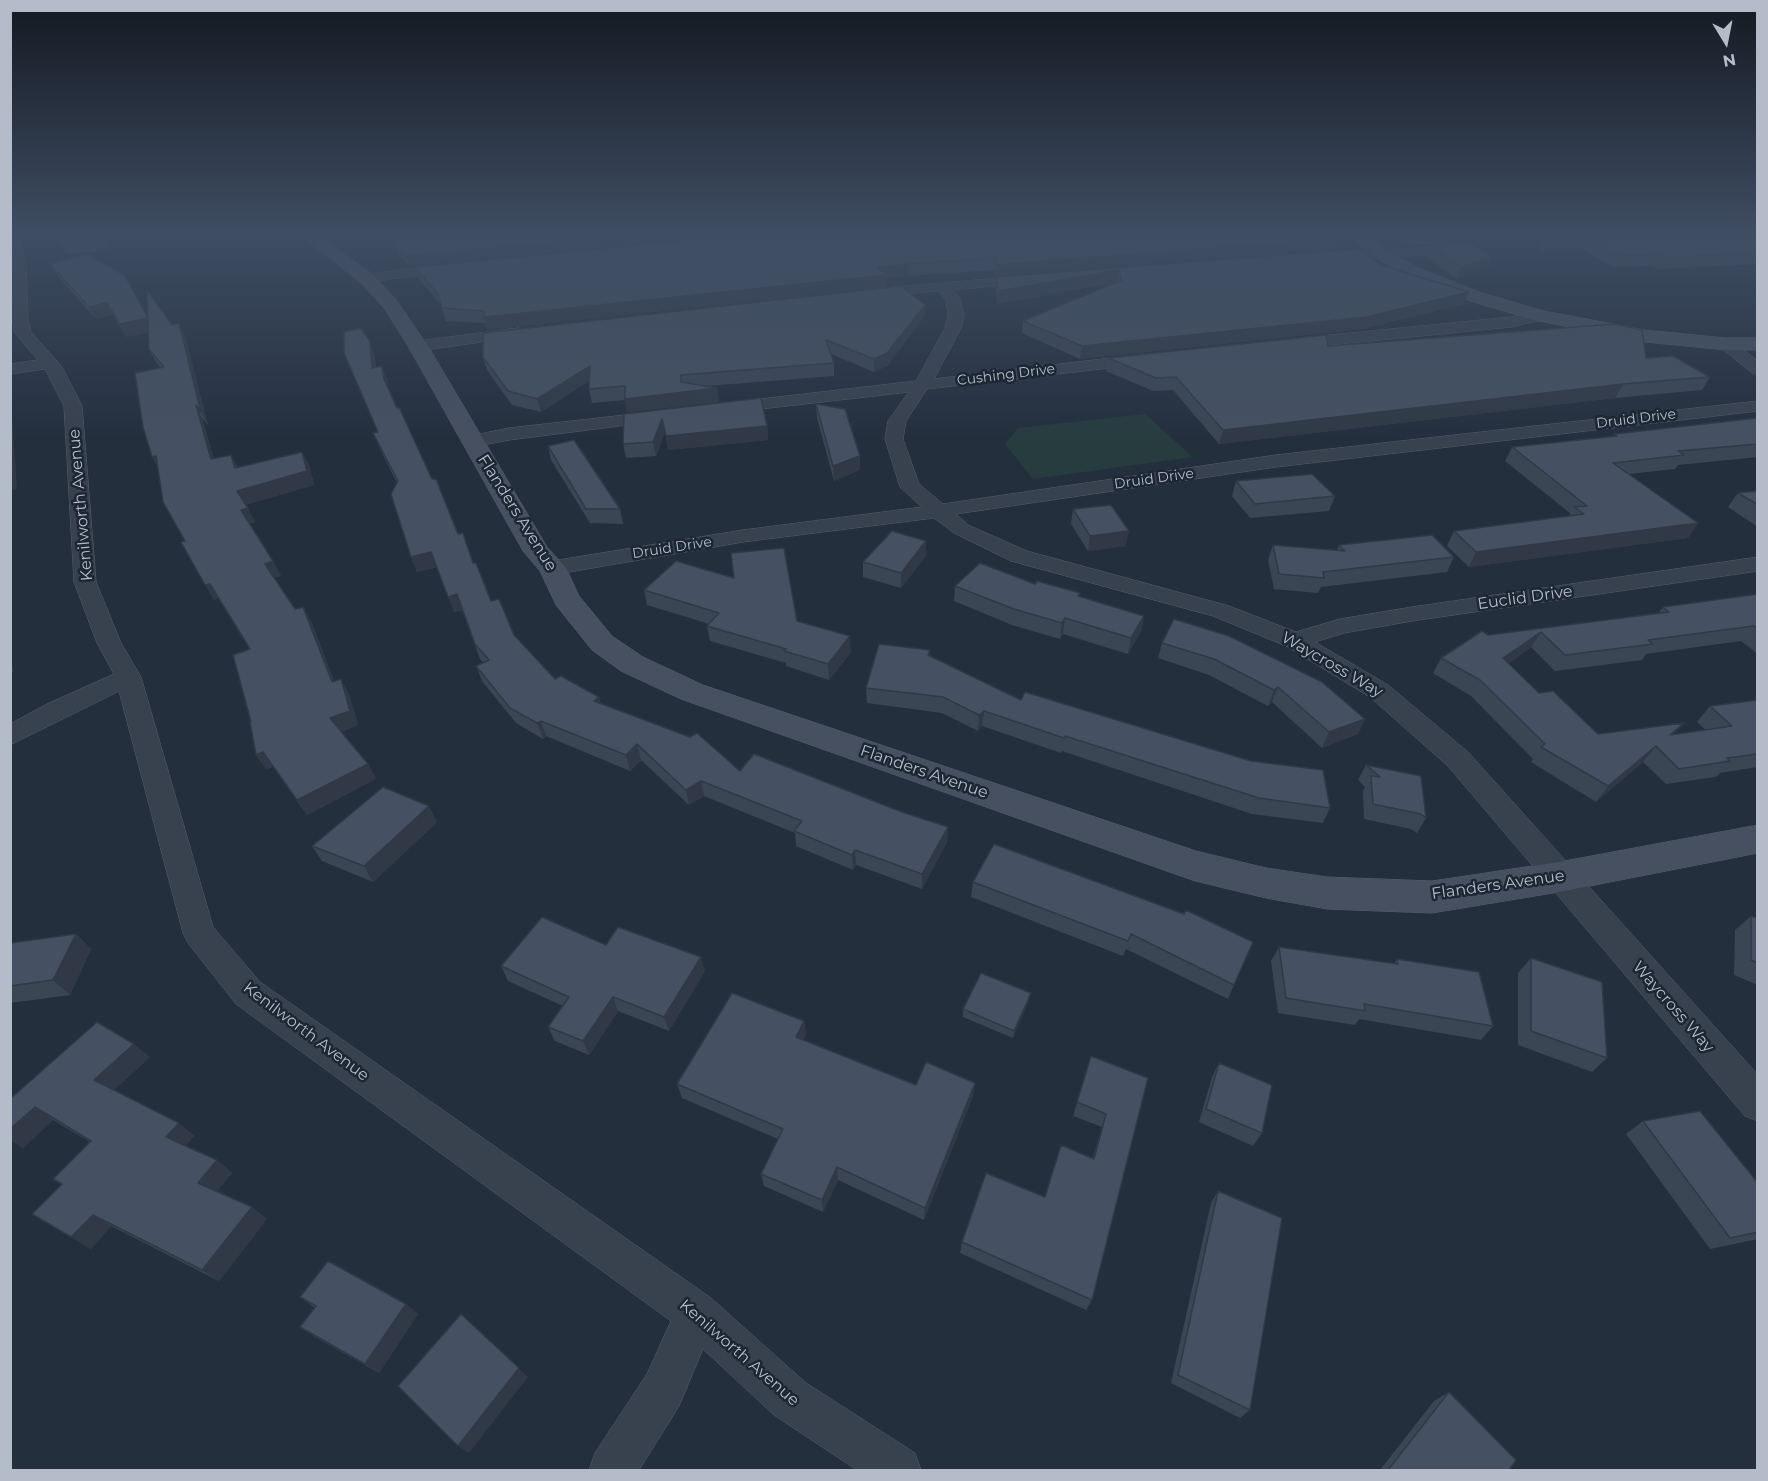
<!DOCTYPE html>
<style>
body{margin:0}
#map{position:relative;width:1768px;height:1481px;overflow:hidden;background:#242f3e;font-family:Montserrat,sans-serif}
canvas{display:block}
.frame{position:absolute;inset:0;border:12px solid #b4bcc9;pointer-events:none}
.north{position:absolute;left:1696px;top:12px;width:60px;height:60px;-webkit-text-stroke:4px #1d2633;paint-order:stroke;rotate:170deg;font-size:16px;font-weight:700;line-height:24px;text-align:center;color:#b4bcc9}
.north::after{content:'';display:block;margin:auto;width:21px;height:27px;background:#b4bcc9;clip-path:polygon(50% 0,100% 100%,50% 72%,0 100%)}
</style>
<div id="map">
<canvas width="1768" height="1481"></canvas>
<div class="frame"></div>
<div class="north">N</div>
</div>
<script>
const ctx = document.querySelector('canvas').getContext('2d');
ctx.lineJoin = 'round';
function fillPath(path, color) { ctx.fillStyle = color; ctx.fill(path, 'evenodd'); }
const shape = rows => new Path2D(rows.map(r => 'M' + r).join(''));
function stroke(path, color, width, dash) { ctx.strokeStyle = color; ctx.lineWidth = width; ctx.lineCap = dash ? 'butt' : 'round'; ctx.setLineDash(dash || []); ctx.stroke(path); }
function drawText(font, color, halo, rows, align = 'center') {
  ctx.font = font + ' Montserrat,sans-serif'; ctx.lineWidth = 5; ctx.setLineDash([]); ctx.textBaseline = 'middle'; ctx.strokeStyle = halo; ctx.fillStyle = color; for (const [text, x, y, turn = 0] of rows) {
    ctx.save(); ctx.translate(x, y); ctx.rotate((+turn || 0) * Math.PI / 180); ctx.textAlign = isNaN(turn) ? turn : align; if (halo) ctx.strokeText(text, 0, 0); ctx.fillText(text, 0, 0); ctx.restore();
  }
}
fillPath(shape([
 [1145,414,1193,457,1033,479,1005,444,1018,428]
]), '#263c3f');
const street = shape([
 [10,234,19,234,26,263,28,320,31,332,62,367,82,406,96,582,121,643,141,677,213,927,260,982,711,1298,806,1383,915,1453,921,1470,857,1470,774,1415,703,1349,679,1406,639,1470,589,1470,595,1453,647,1374,671,1321,236,1004,188,943,183,933,119,691,10,745,10,724,47,704,114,674,97,643,74,582,64,406,45,369,10,374,10,364,38,360,15,333,12,320,10,234],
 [1625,241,1632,245,1630,248,1545,251,1538,247,1545,243,1625,241],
 [1462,246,1469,250,1467,253,1330,260,1323,256,1330,252,1462,246],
 [454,264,459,265,461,268,459,271,366,282,359,278,366,274,454,264],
 [1031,275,1038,279,1036,282,953,290,960,299,964,315,961,328,934,379,1144,354,1152,359,1144,364,927,389,906,421,903,439,919,484,943,504,1276,455,1758,401,1758,411,1276,467,956,514,968,525,1027,551,1229,606,1296,632,1340,619,1412,607,1758,557,1758,571,1412,621,1344,633,1315,642,1388,685,1468,752,1758,1075,1758,1121,1745,1116,1448,766,1370,697,1286,646,1213,616,1011,561,954,533,934,518,743,542,552,575,544,573,541,568,544,563,552,561,743,530,922,507,900,487,885,439,888,421,909,392,726,413,720,412,717,408,720,404,726,403,916,381,945,328,948,315,946,300,938,291,869,297,862,293,864,290,1031,275],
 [1541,311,1549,316,1546,319,1511,327,1290,349,1282,344,1290,339,1511,317,1541,311],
 [518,328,524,330,526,333,524,336,418,351,410,346,418,341,518,328],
 [1726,339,1732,341,1758,361,1758,374,1752,373,1720,347,1718,344,1720,341,1726,339],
 [661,411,667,412,670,416,667,420,509,440,472,447,465,445,463,441,465,437,509,428,661,411]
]);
const secondary = shape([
 [299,234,317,234,372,274,397,301,428,346,547,547,566,568,579,596,612,636,643,657,703,685,1196,851,1266,868,1327,877,1432,881,1559,862,1758,825,1758,853,1559,892,1432,913,1327,909,1266,898,1195,881,681,699,621,671,592,650,556,605,540,571,523,551,408,346,384,308,360,282,299,234],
 [1348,234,1366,234,1384,249,1419,268,1479,292,1544,311,1645,330,1726,338,1758,338,1758,350,1726,350,1645,342,1534,320,1467,300,1407,276,1372,255,1348,234]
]);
stroke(street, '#565f6c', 1);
stroke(secondary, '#565f6c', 1);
fillPath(street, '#38414e');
fillPath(secondary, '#465061');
fillPath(shape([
 [102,234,111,251,67,254,60,243],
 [397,234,743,234,410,267,398,254,394,242,399,240],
 [1395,234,1455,234,1451,244,1410,245],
 [1552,234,1758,234,1758,235,1564,240],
 [1758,236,1758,264,1658,269,1651,266,1614,267,1586,252,1591,241],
 [1430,245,1487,269,1456,279,1426,257],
 [1341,249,995,276,994,270,908,276,887,278,887,287,487,330,485,323,446,321,441,305,419,279,415,267],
 [1359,249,1381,265,1464,304,1362,329,1080,359,1022,333,1023,321,1117,282,997,304,996,289,997,277],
 [50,264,148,318,172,325,185,335,208,425,202,418,214,459,238,467,302,452,309,465,314,485,245,505,255,522,249,524,273,561,281,576,274,578,295,609,311,621,334,681,349,694,358,725,341,732,368,764,376,779,307,815,273,767,266,769,256,755,251,722,250,649,219,598,214,600,185,541,158,467,152,457,161,368,156,362,149,349,148,332,127,337,113,315,96,319,57,275],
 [925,305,924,317,887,366,874,372,831,354,834,363,834,376,706,386,719,402,627,412,625,400,592,403,589,389,589,381,541,412,512,405,487,370,483,357],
 [1328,346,1646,358,1710,377,1702,390,1615,398,1219,444,1173,390,1153,391,1106,371,1108,358],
 [374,354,376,367,387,379,388,389,458,534,474,563,491,601,514,635,555,679,601,703,740,771,902,812,948,827,947,842,922,889,856,865,853,870,796,846,795,833,704,796,689,805,641,760,630,771,546,736,543,739,516,723,482,681,476,666,483,662,480,659,462,610,454,612,437,567,417,572,411,557,397,483,379,447,373,433,377,432],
 [761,398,767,426,768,440,668,450,665,432,656,456,626,458,623,444],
 [816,404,860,470,834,481,817,418],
 [1758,418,1758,457,1678,465,1675,469,1629,474,1698,523,1688,538,1469,567,1447,546,1454,531,1569,516,1571,514,1505,461,1512,447,1613,436,1614,434],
 [548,446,620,509,623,524,590,523,551,460],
 [1236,481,1335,496,1329,511,1250,518,1232,496],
 [1758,491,1758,527,1728,507,1738,493],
 [1073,509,1126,546,1088,551,1071,524],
 [1273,545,1337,550,1339,545,1454,557,1447,572,1321,587,1318,593,1274,589,1268,560],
 [926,556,901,588,863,577,863,562],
 [955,586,1080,597,1144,616,1141,631,1128,654,1063,634,1060,639,1012,625,954,601],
 [644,590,797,621,851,652,829,680,786,666,786,663,710,641,707,626,709,624,647,605],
 [1758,594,1758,654,1741,641,1646,654,1642,660,1555,671,1531,647,1508,664,1539,693,1598,734,1675,734,1706,730,1697,722,1710,706,1758,700,1758,767,1720,773,1716,777,1666,784,1643,762,1596,802,1531,762,1533,759,1471,696,1433,673,1441,658,1488,635,1658,614,1663,607],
 [1174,619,1365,719,1358,734,1322,748,1272,702,1268,706,1209,675,1158,658,1162,643],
 [930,650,929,656,1021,700,1330,808,1323,823,1252,814,1062,751,1061,753,982,726,978,731,942,713,867,703,866,688],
 [1366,765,1426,818,1417,833,1411,829,1364,819,1363,791,1365,787,1358,780],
 [437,822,373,882,322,861,312,846],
 [973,882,1184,914,1234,985,1228,999,1126,949,1123,956,971,897],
 [1751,916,1758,918,1758,985,1734,975,1735,930],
 [76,934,91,949,70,995,10,1003,10,943],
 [606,945,705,971,669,1031,618,1011,589,1055,555,1041,548,1027,563,1006,508,981,501,966],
 [1279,947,1394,964,1397,959,1493,1026,1481,1040,1359,1019,1355,1025,1278,1013,1271,961],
 [1531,958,1607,1058,1592,1072,1518,1045,1518,973],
 [1029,1000,1013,1038,963,1017,963,1009],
 [804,1021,806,1035,803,1040,916,1085,973,1096,924,1220,838,1180,823,1212,764,1186,761,1174,778,1139,682,1098,677,1084],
 [1091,1056,1148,1078,1092,1300,1086,1310,960,1253,962,1242,1044,1197,1093,1158,1102,1127,1073,1116],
 [150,1057,114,1090,179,1123,194,1136,185,1146,217,1160,232,1173,217,1191,252,1207,267,1219,219,1281,111,1226,91,1249,71,1237,62,1184,90,1142,53,1120,23,1148,10,1140,10,1099],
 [1219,1063,1262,1133,1253,1146,1199,1122,1212,1077],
 [1643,1121,1758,1183,1758,1239,1710,1249,1626,1134],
 [1218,1191,1250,1410,1240,1418,1171,1383,1211,1203],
 [300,1297,406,1304,418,1314,379,1373,315,1337,300,1327,315,1308],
 [1449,1392,1509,1470,1380,1470,1434,1401]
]), '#3b4654');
fillPath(shape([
 [630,234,743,234,410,267,406,256],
 [1345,237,1341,249,995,276,996,265],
 [1492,257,1487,269,1456,279,1461,267],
 [908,264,908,276,887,278,887,287,487,330,484,317,877,267],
 [1119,270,1117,282,997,304,998,291],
 [1469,292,1464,304,1362,329,1080,359,1082,346],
 [107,303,113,315,96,319,89,307],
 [925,305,924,317,887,366,874,372,874,359],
 [148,318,154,330,127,337,120,324],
 [179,323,185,335,208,425,201,412],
 [370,341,374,354,377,381,372,368],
 [382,366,387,379,389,393,384,379],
 [590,366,592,379,541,412,537,399],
 [681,375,683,388,717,388,719,402,627,412,625,399,681,382],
 [1623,384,1615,398,1219,444,1223,430],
 [196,405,202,418,218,473,211,459],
 [10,412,12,414,17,489,10,490],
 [662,419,665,432,656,456,653,442],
 [767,426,768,440,668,450,666,436],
 [302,452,309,465,314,485,244,505,237,491],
 [231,455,239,468,235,468],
 [156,456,160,471,152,457],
 [860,456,860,470,834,481,833,466],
 [248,508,255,522,248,524,241,510],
 [1698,523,1688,538,1469,567,1476,552],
 [1129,531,1126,546,1088,551,1090,536],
 [926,541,926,556,901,588,901,573],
 [431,552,437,567,417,572,411,557],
 [273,561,281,576,272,579,265,564],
 [210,584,219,598,214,600,205,585],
 [457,594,462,609,454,612,448,597],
 [303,607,311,621,340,697,332,682],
 [1144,616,1141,631,1128,654,1131,638],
 [1065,618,1063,634,1060,639,1062,623],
 [1541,632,1531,647,1494,674,1503,658],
 [850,636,851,652,829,680,828,664],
 [10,657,14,671,10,673],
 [341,679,349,694,358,725,338,733,330,718],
 [1278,687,1272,702,1268,706,1274,690],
 [599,697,603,712,594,701],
 [984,711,982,726,978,731,979,715],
 [1365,719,1358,734,1322,748,1329,732],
 [541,721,546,736,543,739,537,723],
 [1684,723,1671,738,1657,750,1670,735],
 [637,744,641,760,630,771,626,755],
 [1656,746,1643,762,1596,802,1608,786],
 [263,752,273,767,266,769,256,755],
 [368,764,376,779,307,815,297,800],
 [701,781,704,796,689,805,686,790],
 [429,806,437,822,373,882,364,866],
 [948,827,947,842,922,889,922,874],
 [855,850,856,865,853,870,852,855],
 [76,934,91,949,70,995,53,980],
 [701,957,705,971,669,1031,664,1017],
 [1031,993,1029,1000,1013,1038,1014,1031],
 [613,997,618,1011,589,1055,583,1041],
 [804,1021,806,1035,798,1051,796,1037],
 [134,1044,150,1057,111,1093,94,1080],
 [975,1083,973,1096,924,1220,925,1208],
 [35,1107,53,1120,23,1148,10,1140,10,1129],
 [179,1123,194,1136,182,1150,166,1137],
 [217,1160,232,1173,214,1195,198,1183],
 [837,1167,838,1180,823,1212,822,1200],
 [252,1207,267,1219,219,1281,202,1270],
 [93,1215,111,1226,91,1249,71,1237],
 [406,1304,418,1314,379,1373,365,1364],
 [461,1314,528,1377,469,1453,458,1446]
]), '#303945');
const building = shape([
 [57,234,102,234,105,240,60,243,57,234],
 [410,234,630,234,406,256,394,242,410,234],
 [755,234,1340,234,1345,237,996,265,995,258,908,264,877,267,887,275,484,317,484,311,442,308,438,294,415,267,755,234],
 [1758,236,1758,253,1664,257,1657,254,1620,256,1591,241,1758,236],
 [1472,244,1492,257,1461,267,1430,245,1472,244],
 [1359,249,1381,265,1469,292,1366,317,1082,346,1023,321,1122,280,1119,270,998,291,997,277,1359,249],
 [88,254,125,276,148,318,120,324,107,303,89,307,50,264,88,254],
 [901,286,925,305,887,353,874,359,826,340,834,363,681,375,681,382,717,388,625,399,625,386,589,389,590,366,537,399,508,391,483,357,483,333,901,286],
 [147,290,172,325,179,323,201,412,196,405,211,459,231,455,235,468,302,452,307,471,237,491,248,508,241,510,273,561,265,564,295,609,303,607,332,682,341,679,350,711,330,718,368,764,297,800,263,752,256,755,250,722,251,722,233,655,250,649,210,584,205,585,181,542,185,541,163,502,156,456,152,457,143,427,135,373,164,367,149,349,147,290],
 [1615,324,1642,330,1646,358,1673,356,1710,377,1623,384,1223,430,1176,377,1156,378,1108,358,1326,335,1328,346,1615,324],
 [361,328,370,341,372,368,382,366,384,379,397,408,399,407,432,479,436,479,458,534,463,533,473,563,476,563,491,601,499,599,514,635,555,679,561,676,599,697,594,701,690,737,697,733,740,771,754,754,902,812,948,827,922,874,855,850,852,855,794,831,802,821,701,781,686,790,637,744,626,755,541,721,537,723,510,708,476,666,489,660,475,644,457,594,448,597,431,552,411,557,391,494,398,481,373,433,378,432,344,353,344,332,361,328],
 [761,398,767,426,666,436,662,419,653,442,623,444,624,414,761,398],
 [816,404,845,409,860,456,833,466,816,404],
 [1758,418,1758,444,1678,451,1684,455,1613,463,1698,523,1476,552,1454,531,1584,514,1574,507,1587,506,1512,447,1617,436,1614,434,1758,418],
 [574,440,620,509,586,509,548,446,574,440],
 [1312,474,1335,496,1255,504,1236,481,1312,474],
 [1758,491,1758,505,1738,493,1758,491],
 [1111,505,1129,531,1090,536,1073,509,1111,505],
 [892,531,926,541,901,573,863,562,892,531],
 [1432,535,1454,557,1323,572,1324,578,1279,574,1273,545,1345,551,1339,545,1432,535],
 [784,548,797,621,850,636,828,664,784,651,786,649,707,626,719,613,644,590,676,561,734,578,731,553,784,548],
 [980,563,1035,584,1037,581,1080,593,1078,596,1144,616,1131,638,1065,618,1062,623,1014,609,955,586,980,563],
 [1758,594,1758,629,1754,626,1648,640,1653,644,1565,655,1541,632,1503,658,1539,693,1553,691,1598,734,1684,723,1670,735,1732,726,1710,706,1758,700,1758,754,1727,758,1730,761,1679,769,1656,746,1608,786,1541,747,1545,744,1480,680,1441,658,1482,631,1488,635,1669,612,1663,607,1758,594],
 [1174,619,1229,636,1322,682,1365,719,1329,732,1278,687,1274,690,1214,659,1162,643,1174,619],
 [879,644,930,650,928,655,1021,700,1025,692,1251,761,1323,770,1330,808,1259,798,1065,736,1064,738,984,711,979,715,943,697,866,688,879,644],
 [1366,765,1421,776,1426,818,1421,814,1373,804,1371,776,1380,777,1366,765],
 [383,787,429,806,364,866,312,846,383,787],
 [994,844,1184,914,1186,910,1253,942,1234,985,1131,934,1128,941,973,882,994,844],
 [1751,916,1758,918,1758,963,1751,960,1751,916],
 [542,917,606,945,618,927,701,957,664,1017,613,997,583,1041,548,1027,569,997,501,966,542,917],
 [76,934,53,980,10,986,10,943,76,934],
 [1279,947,1398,964,1397,959,1479,972,1493,1026,1364,1004,1365,1011,1286,998,1279,947],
 [1531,958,1602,982,1607,1058,1531,1031,1531,958],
 [981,973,1031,993,1014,1031,963,1009,981,973],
 [732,993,804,1021,796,1037,916,1085,926,1062,975,1083,925,1208,837,1167,822,1200,761,1174,783,1129,677,1084,732,993],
 [97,1022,134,1044,94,1080,179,1123,166,1137,217,1160,198,1183,252,1207,202,1270,93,1215,71,1237,32,1214,62,1184,53,1179,91,1141,35,1107,10,1129,10,1099,97,1022],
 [1091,1056,1148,1078,1092,1300,962,1242,986,1173,1045,1197,1061,1145,1094,1159,1106,1114,1077,1102,1091,1056],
 [1219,1063,1272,1085,1262,1133,1206,1109,1219,1063],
 [1700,1111,1758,1183,1758,1232,1730,1238,1643,1121,1700,1111],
 [1218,1191,1282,1218,1250,1410,1178,1375,1218,1191],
 [328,1261,406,1304,365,1364,300,1327,316,1306,300,1297,328,1261],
 [461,1314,519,1368,458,1446,398,1386,461,1314],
 [1449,1392,1516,1460,1509,1470,1388,1470,1449,1392]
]);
fillPath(building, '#455162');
stroke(building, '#303945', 1.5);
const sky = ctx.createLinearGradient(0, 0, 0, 441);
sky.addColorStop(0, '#141a22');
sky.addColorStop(0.53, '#3f4d63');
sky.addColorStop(1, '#3f4d6300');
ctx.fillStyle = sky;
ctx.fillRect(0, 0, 1768, 441);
drawText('14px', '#b4bcc9', '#1d2633', [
 ["Cushing Drive",1006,375,-7],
 ["Druid Drive",1636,419,-7],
 ["Druid Drive",1154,479,-8],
 ["Druid Drive",672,548,-9]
]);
drawText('16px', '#b4bcc9', '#1d2633', [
 ["Kenilworth Avenue",81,505,-95],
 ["Flanders Avenue",517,513,58],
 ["Euclid Drive",1525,598,-8],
 ["Waycross Way",1332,665,30],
 ["Flanders Avenue",924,772,19],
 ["Flanders Avenue",1498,885,-8],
 ["Waycross Way",1673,1007,49],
 ["Kenilworth Avenue",306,1032,37],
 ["Kenilworth Avenue",739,1353,41]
]);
</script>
